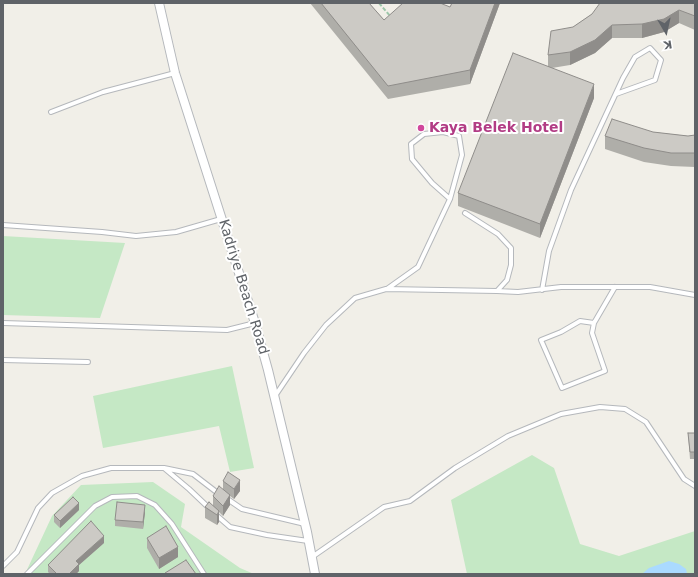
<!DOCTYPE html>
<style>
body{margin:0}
#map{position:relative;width:698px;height:577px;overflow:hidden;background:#f1efe8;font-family:"DejaVu Sans",sans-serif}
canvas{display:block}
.frame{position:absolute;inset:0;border:4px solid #5f6368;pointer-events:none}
.north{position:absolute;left:646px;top:12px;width:40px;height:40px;-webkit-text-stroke:3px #fff;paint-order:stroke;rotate:171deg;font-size:11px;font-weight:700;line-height:16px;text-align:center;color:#5f6368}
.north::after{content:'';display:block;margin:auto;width:14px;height:18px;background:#5f6368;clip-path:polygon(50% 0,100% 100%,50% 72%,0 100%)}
</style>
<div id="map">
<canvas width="698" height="577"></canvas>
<div class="frame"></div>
<div class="north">K</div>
</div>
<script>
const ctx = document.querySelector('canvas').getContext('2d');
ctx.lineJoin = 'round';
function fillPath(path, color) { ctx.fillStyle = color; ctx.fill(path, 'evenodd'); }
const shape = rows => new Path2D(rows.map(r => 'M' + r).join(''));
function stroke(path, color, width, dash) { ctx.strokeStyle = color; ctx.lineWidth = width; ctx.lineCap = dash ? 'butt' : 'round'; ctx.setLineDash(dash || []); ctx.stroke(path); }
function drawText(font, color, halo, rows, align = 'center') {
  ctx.font = font + ' "DejaVu Sans",sans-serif'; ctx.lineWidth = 4; ctx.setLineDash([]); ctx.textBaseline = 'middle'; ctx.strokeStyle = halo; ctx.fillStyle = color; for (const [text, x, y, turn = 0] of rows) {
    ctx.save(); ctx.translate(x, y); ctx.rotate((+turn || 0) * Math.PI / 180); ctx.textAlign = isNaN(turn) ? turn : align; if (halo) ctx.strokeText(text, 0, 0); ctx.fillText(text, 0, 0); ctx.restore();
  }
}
fillPath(shape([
 [3,236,125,243,100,318,3,315],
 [232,366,254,468,230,472,219,426,103,448,93,396],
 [532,455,554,468,580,544,619,556,695,531,695,574,467,574,451,500],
 [153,482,185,504,181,527,240,568,254,574,25,574,52,516,81,485]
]), '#c5e8c5');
fillPath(shape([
 [669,561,679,564,686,569,687,574,642,574,649,568]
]), '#aadaff');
const service = shape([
 [51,112,103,92,175,73],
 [3,225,102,232,136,236,176,232,221,219],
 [387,289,418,267,450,199,462,155,459,136,443,132,424,134,411,144,412,159,432,183,450,199],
 [542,290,549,251,571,190,623,78,635,57,650,48,661,60,655,80,616,94],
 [497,291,518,292,561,287,650,287,695,295],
 [3,323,227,330,255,323],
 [594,323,580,321,561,332,541,340,562,388,605,371,592,333,594,323,615,287],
 [3,360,88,362],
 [275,396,304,353,326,325,355,298,386,289,497,291,507,280,511,265,511,248,498,234,465,213],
 [226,498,242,509,305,524],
 [209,508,189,489,164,468,193,474,219,494],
 [215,514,230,527,267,535,308,541],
 [312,557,384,507,410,501,455,468,508,436,561,414,600,407,625,409,646,422,684,479,695,486],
 [3,566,17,552,38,508,52,493,82,476,111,468,164,468],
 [27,574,95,506,112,497,137,496,155,505,172,524,204,574]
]);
const minor = shape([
 [159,3,175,73,255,323,268,370,307,532,315,574]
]);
stroke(service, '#b5b8bc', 6);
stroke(minor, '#b5b8bc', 10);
stroke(shape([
 [379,3,391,17]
]), '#9cc7a9', 2, [4, 2]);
stroke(service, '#fff', 4);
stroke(minor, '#fff', 8);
fillPath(shape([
 [310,3,369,3,384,20,450,7,500,3,470,84,388,99],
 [695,3,695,30,679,23,664,32,642,38,612,38,595,53,570,65,552,68,594,98,540,238,458,206,458,193,548,66,548,55,573,27,592,14],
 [653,132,688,136,695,135,695,167,671,166,644,162,605,149,605,136],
 [688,433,695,433,695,459,690,459],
 [223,481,240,491,234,499,230,496,230,505,223,516,219,512,219,522,217,525,205,518,205,507,213,505,213,496,223,489],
 [79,510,60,528,54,522,54,515],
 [145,512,143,529,115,526,115,520],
 [147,538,178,557,159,569,147,548],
 [104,543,79,565,79,571,76,574,50,574,48,572,48,565]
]), '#afaea9');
fillPath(shape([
 [495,3,500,3,470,84,470,70],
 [679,10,679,23,664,32,642,38,642,24],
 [612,25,612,38,595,53,570,65,570,52],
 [594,84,594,98,540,238,540,224],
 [240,480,240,491,234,499,234,489],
 [230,495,230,505,223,516,223,506],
 [79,503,79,510,60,528,60,521],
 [145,505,145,512,143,529,143,522],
 [219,511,219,522,217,525,217,515],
 [104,536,104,543,79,565,79,571,76,574,69,574,76,561],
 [178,547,178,557,159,569,159,558]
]), '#8f8d8a');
const building = shape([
 [321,3,369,3,384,20,403,3,440,3,450,7,452,3,495,3,470,70,388,86,321,3],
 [600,3,695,3,695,16,679,10,664,19,642,24,612,25,595,40,570,52,548,55,551,31,573,27,592,14,600,3],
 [513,53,594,84,540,224,458,193,513,53],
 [612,119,653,132,688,136,695,135,695,153,671,153,644,148,605,136,612,119],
 [688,433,695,433,695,452,690,452,688,433],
 [228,472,240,480,234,489,223,481,228,472],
 [219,486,230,495,223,506,213,496,219,486],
 [73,497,79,503,60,521,54,515,73,497],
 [117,502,145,505,143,522,115,520,117,502],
 [209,502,219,511,217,515,205,507,209,502],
 [91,521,104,536,76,561,79,564,69,574,57,574,48,565,91,521],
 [166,526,178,547,159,558,147,538,166,526],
 [186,560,196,574,166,574,165,573,186,560]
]);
fillPath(building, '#cccac5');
stroke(building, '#8f8d8a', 1);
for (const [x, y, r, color] of [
 [421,128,4,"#d1479c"]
]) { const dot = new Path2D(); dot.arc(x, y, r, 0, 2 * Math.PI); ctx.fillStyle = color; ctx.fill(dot); stroke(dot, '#fff', 1.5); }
drawText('bold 14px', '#b23c85', '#fff', [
 ["Kaya Belek Hotel",429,128]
], 'left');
drawText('14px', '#5f6368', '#fff', [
 ["Kadriye Beach Road",243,287,73]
]);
</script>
